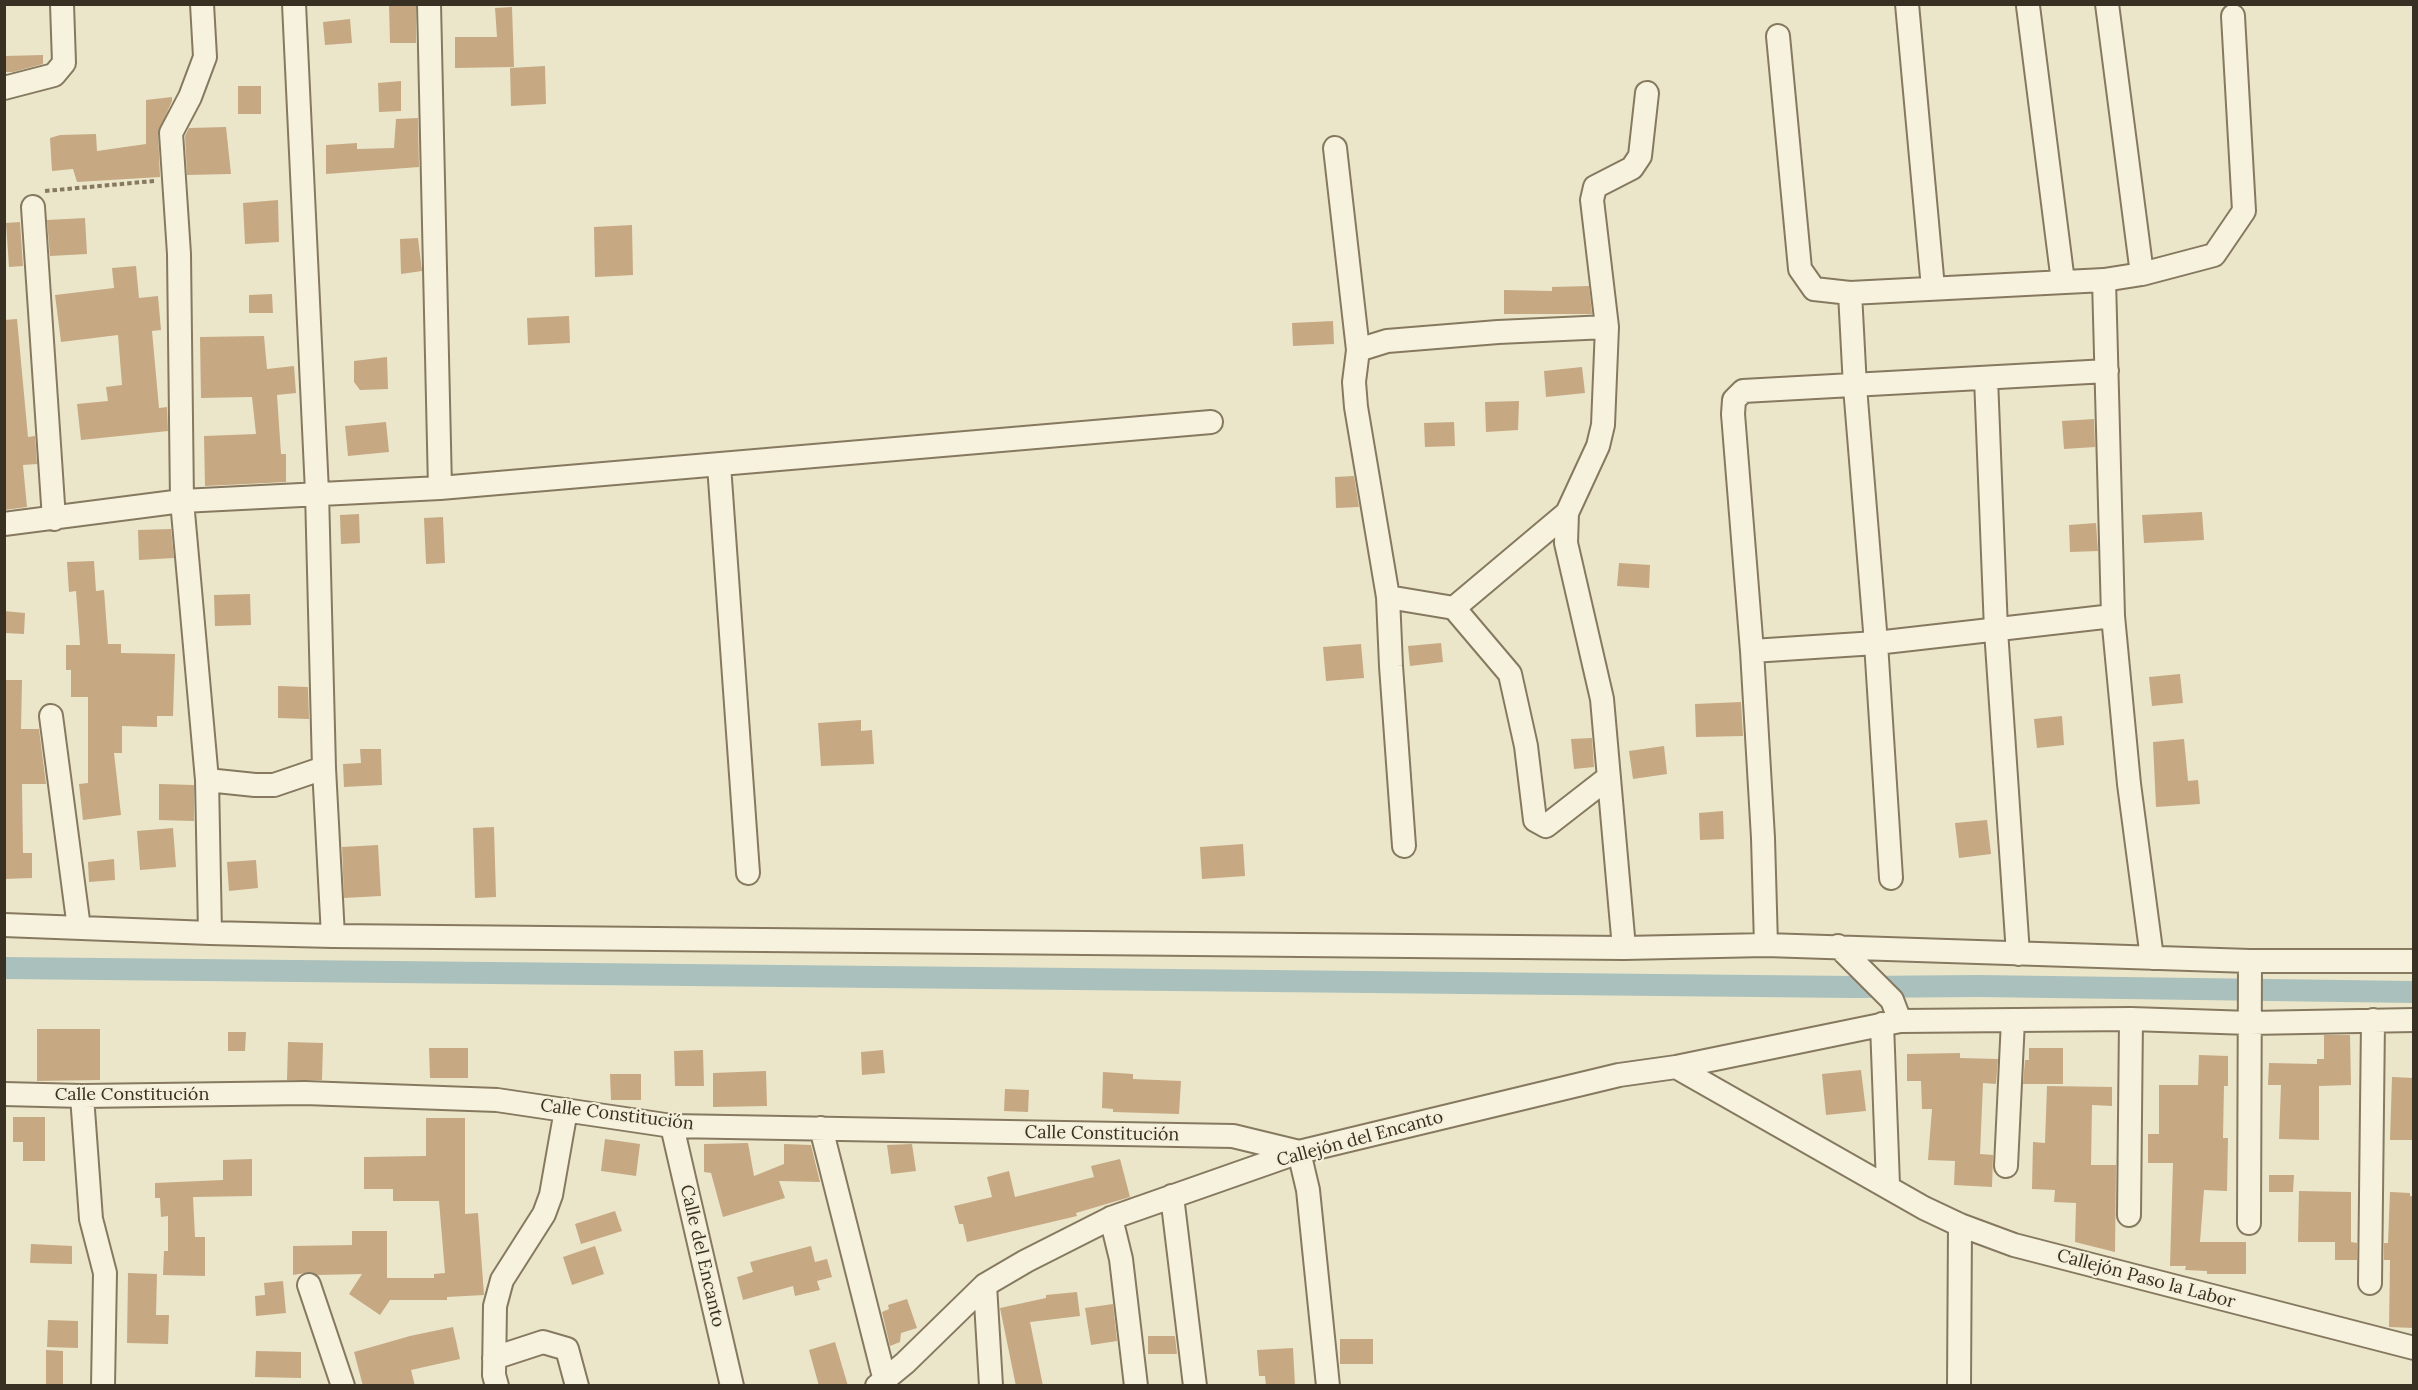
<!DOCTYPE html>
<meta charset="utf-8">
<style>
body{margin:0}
#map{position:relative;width:2418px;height:1390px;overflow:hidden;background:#ebe6ca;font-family:Lora,serif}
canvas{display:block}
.frame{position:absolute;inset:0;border:6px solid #383022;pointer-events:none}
</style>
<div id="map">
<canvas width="2418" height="1390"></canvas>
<div class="frame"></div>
</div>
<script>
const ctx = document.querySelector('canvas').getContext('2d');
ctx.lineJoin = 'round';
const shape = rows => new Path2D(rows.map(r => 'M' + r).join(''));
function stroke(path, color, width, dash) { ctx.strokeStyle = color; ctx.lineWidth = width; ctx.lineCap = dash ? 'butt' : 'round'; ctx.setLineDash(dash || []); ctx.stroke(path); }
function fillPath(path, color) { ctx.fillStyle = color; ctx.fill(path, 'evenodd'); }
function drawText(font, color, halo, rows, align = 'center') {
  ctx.font = font + ' Lora,serif'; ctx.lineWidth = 4.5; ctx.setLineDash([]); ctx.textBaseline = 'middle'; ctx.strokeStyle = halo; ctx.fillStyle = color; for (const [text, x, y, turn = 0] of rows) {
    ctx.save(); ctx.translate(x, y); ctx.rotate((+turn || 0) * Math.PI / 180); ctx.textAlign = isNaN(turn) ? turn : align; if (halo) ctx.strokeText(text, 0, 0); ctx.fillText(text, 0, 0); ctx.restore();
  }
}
stroke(shape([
 [4,968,1854,987,1978,986,2414,992]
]), '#aac0bc', 22);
fillPath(shape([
 [389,4,416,4,416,43,390,43],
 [512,7,514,67,455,68,455,37,497,37,495,8],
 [350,19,352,43,325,45,323,22],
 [43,55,43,64,13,72,4,72,4,56],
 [545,66,546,104,511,106,510,68],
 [401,81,401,111,379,112,378,83],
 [238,86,261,86,261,114,238,114],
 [172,97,172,101,158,133,160,177,77,182,73,169,52,171,50,138,60,135,96,134,97,151,146,144,146,100],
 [418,118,419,167,326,174,326,145,357,143,357,149,394,148,396,119],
 [226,127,231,174,187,175,185,136,189,128],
 [278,200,279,242,245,244,243,203],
 [85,218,87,254,50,256,47,220],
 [20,222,23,266,9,267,6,223],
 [632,225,633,275,595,277,594,227],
 [418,238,422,271,401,274,400,239],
 [136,266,139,298,158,296,161,330,152,331,159,408,167,407,168,431,81,440,77,404,108,401,106,387,122,385,118,335,61,342,55,295,114,288,112,268],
 [1589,286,1592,314,1504,314,1504,290,1552,291,1552,287],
 [272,294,273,313,249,313,249,295],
 [569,316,570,343,528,345,527,318],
 [17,319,28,437,35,436,37,464,23,465,27,507,4,510,4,320],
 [1333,321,1334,344,1293,346,1292,323],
 [264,336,267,369,294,366,296,393,277,395,281,454,286,454,286,482,205,486,204,436,256,434,252,397,201,398,200,337],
 [387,357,388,389,360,390,354,382,354,361],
 [1582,367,1585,393,1546,397,1544,371],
 [1519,401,1518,430,1486,432,1485,402],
 [2094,419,2095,447,2064,449,2062,421],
 [386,422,389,452,348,456,345,426],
 [1454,422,1455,446,1425,447,1424,423],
 [1354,476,1359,507,1336,508,1335,477],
 [2202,512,2204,540,2144,543,2142,515],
 [359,514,360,543,341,544,340,515],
 [443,517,445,563,426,564,424,518],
 [2096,523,2098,551,2070,552,2069,525],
 [171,529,174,558,139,560,138,530],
 [94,561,96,591,104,590,108,644,121,644,121,653,175,654,173,716,157,716,157,727,122,726,122,753,114,753,121,815,83,820,79,784,88,783,88,697,71,697,71,670,66,670,66,645,80,645,76,591,69,592,67,562],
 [1619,563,1650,565,1649,588,1617,586],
 [250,594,251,625,215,626,214,595],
 [4,611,25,613,24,634,4,633],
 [1441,643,1443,662,1410,666,1408,646],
 [1361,644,1364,678,1326,681,1323,647],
 [2180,674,2183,703,2152,706,2149,677],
 [4,680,22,680,21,729,39,729,46,784,22,784,23,853,32,853,32,878,4,879],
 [278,686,308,687,309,719,278,718],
 [1741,702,1743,736,1696,737,1695,704],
 [2062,716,2064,745,2037,748,2034,719],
 [861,720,861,731,872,730,874,764,821,766,818,723],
 [1592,738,1594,767,1574,769,1571,739],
 [2184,739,2188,781,2198,780,2200,804,2156,807,2153,742],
 [1664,746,1667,774,1633,779,1629,751],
 [360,749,381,749,382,785,344,787,343,764,361,763],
 [159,784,194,785,194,821,159,820],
 [1723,811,1724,839,1700,840,1699,813],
 [1987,820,1991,854,1959,858,1955,823],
 [494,827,496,897,475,898,473,828],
 [173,828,176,867,140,870,137,831],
 [1243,844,1245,876,1202,879,1200,847],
 [378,845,381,896,344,898,342,847],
 [114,859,115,880,89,882,88,862],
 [256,860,258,888,229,891,227,862],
 [37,1029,100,1029,100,1080,37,1081],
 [228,1032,246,1032,245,1051,228,1051],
 [2324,1035,2350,1035,2351,1085,2319,1086,2319,1140,2279,1139,2281,1085,2268,1085,2269,1063,2317,1064,2317,1059,2324,1059],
 [288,1042,323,1043,322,1080,287,1080],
 [429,1048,468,1048,468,1078,430,1078],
 [2029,1048,2063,1048,2063,1084,2023,1084,2025,1060,2029,1060],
 [703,1050,704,1086,675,1086,674,1051],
 [883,1050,885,1073,862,1075,861,1052],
 [1960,1053,1960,1058,1998,1059,1996,1084,1983,1083,1980,1154,1993,1155,1992,1187,1954,1185,1955,1161,1928,1160,1932,1109,1922,1109,1921,1081,1907,1081,1907,1054],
 [2199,1055,2228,1056,2228,1086,2224,1086,2223,1138,2228,1138,2227,1191,2204,1190,2200,1242,2246,1242,2246,1274,2207,1274,2207,1271,2185,1270,2186,1266,2170,1266,2173,1163,2148,1163,2148,1134,2159,1134,2159,1085,2198,1085],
 [1861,1070,1866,1111,1826,1115,1822,1074],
 [766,1071,767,1106,713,1107,713,1073],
 [1103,1072,1133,1074,1133,1079,1181,1081,1179,1114,1113,1112,1113,1109,1102,1108],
 [610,1074,641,1074,641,1100,611,1100],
 [2392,1077,2414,1078,2414,1140,2390,1140],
 [2047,1086,2112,1087,2112,1106,2092,1105,2091,1165,2116,1165,2115,1252,2075,1242,2076,1203,2054,1202,2055,1190,2032,1189,2033,1142,2045,1143],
 [1005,1089,1029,1090,1028,1112,1004,1111],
 [13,1117,45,1117,45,1161,23,1161,23,1142,13,1142],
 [426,1118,465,1118,465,1214,478,1213,484,1295,447,1297,447,1300,390,1300,380,1315,349,1294,362,1274,318,1275,311,1272,293,1275,293,1246,352,1245,352,1231,387,1231,387,1278,434,1278,434,1274,445,1273,439,1201,393,1201,393,1189,364,1189,364,1157,426,1156],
 [605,1139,640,1144,636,1176,601,1171],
 [748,1143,754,1176,784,1164,784,1144,811,1145,820,1182,779,1181,785,1198,723,1217,711,1173,704,1172,704,1144],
 [912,1144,916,1171,891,1174,887,1145],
 [252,1159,252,1196,193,1197,195,1237,205,1237,205,1276,163,1275,164,1251,168,1251,168,1216,161,1217,160,1198,155,1198,155,1183,223,1180,223,1160],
 [1120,1159,1130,1197,1076,1213,1077,1216,967,1242,963,1224,959,1224,954,1206,992,1197,987,1177,1009,1171,1015,1197,1094,1177,1091,1166],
 [2269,1175,2294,1175,2293,1192,2269,1192],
 [2299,1191,2351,1192,2351,1242,2357,1243,2357,1260,2335,1260,2335,1242,2298,1242],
 [2390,1192,2410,1193,2410,1196,2414,1196,2414,1328,2389,1327,2390,1260,2384,1260,2384,1243,2388,1243],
 [615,1211,622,1231,581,1244,575,1224],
 [31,1244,72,1246,72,1264,30,1263],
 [595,1246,604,1274,572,1285,563,1257],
 [811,1246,815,1262,827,1259,832,1277,817,1281,820,1290,795,1296,793,1286,743,1300,737,1277,753,1272,750,1262],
 [128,1273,157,1274,156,1315,169,1315,168,1344,127,1343],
 [283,1281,286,1313,256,1316,255,1296,265,1295,264,1283],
 [1077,1292,1080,1316,1030,1322,1043,1386,1016,1386,1000,1308,1046,1298,1046,1295],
 [907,1299,917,1328,901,1333,900,1342,890,1346,882,1312,889,1309,888,1305],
 [1113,1304,1117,1341,1091,1345,1085,1308],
 [48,1320,78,1321,78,1348,47,1347],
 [453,1327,460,1359,411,1370,415,1386,363,1386,354,1352,410,1336],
 [1148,1336,1175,1336,1177,1354,1148,1354],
 [1340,1339,1373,1339,1373,1364,1340,1364],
 [835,1342,848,1386,819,1386,809,1350],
 [1293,1348,1295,1386,1266,1386,1265,1376,1259,1376,1257,1350],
 [46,1350,63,1351,63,1386,46,1386],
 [256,1351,301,1352,301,1378,255,1377]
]), '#c6a883');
const minor = shape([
 [202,4,205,57,190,97,171,133,179,254,182,501,207,780,210,933],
 [294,4,317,492,324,768,333,936],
 [429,4,440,488],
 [1907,4,1933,288],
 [2028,6,2063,282],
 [1778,36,1800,269,1814,289,1850,293,2104,280,2142,274,2107,4],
 [4,88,54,75,64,63,62,4],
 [1335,148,1358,350],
 [33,207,54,519],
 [2142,274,2214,255,2244,211,2233,16],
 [2104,280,2113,616,2129,784,2152,958],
 [1850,293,1855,387,1876,643,1891,878],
 [1607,327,1592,200,1595,187,1632,168,1640,156,1647,93],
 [1986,378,1996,630,2018,954],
 [719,465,748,873],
 [4,524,182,501,440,488,1211,422],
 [1388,597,1454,608,1510,674,1526,746,1535,820,1546,826,1609,777],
 [1454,608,1567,513],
 [1752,651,1876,643,2113,616],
 [51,716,79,928],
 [207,780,255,785,274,785,324,768],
 [1404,846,1391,666,1388,597,1356,407,1354,382,1358,350,1387,341,1498,332,1607,327,1603,425,1598,446,1567,513,1566,543,1602,699,1624,948],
 [4,925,210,933,333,936,1624,948,1766,945,2250,961,2414,961],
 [1766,945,1763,838,1752,651,1733,414,1734,400,1743,391,2107,371],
 [1838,946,1892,1000,1900,1021],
 [1882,1024,1888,1185],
 [1676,1067,1924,1208,1960,1225,2014,1245,2414,1348],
 [4,1094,82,1096,305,1093,497,1100,672,1126,1233,1136,1299,1152,1308,1190,1328,1386],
 [82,1096,91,1219,105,1273,103,1386],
 [672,1126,732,1386],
 [821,1128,885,1381],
 [2006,1166,2013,1020],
 [1172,1196,1195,1386],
 [2129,1215,2131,1019],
 [1111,1218,1121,1259,1136,1386],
 [2249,1223,2250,961],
 [2370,1283,2373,1020],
 [309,1285,343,1386],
 [985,1285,991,1386],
 [494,1358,543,1342,567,1349,577,1386],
 [497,1386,494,1375,495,1306,502,1280,544,1214,551,1195,566,1110],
 [877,1386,905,1363,985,1285,1026,1261,1111,1218,1299,1152,1619,1075,1676,1067,1900,1021,2131,1019,2250,1023,2414,1020],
 [1959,1386,1960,1225]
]);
stroke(minor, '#867960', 26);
stroke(shape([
 [45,191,154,181]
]), '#867960', 4, [4.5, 3]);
stroke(minor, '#f6f2dd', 22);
drawText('18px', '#383022', '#f3efd9', [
 ["Calle Constitución",132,1095],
 ["Calle Constitución",617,1115,7],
 ["Calle Constitución",1102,1134,1],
 ["Callejón del Encanto",1360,1139,-15],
 ["Calle del Encanto",702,1256,77],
 ["Callejón Paso la Labor",2146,1279,15]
]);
</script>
